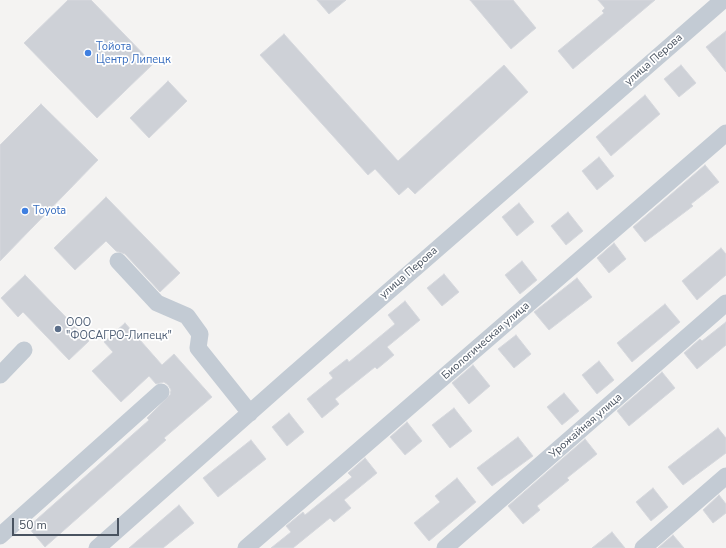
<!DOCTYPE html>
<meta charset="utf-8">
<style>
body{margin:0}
#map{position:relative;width:726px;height:548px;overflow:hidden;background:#f4f3f2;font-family:"Nunito Sans",sans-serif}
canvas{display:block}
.scale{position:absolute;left:12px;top:518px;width:107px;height:18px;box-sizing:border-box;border:2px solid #495360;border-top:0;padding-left:5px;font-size:12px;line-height:14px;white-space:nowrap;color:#495360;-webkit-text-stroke:3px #fff;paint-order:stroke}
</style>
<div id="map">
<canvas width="726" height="548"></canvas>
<div class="scale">50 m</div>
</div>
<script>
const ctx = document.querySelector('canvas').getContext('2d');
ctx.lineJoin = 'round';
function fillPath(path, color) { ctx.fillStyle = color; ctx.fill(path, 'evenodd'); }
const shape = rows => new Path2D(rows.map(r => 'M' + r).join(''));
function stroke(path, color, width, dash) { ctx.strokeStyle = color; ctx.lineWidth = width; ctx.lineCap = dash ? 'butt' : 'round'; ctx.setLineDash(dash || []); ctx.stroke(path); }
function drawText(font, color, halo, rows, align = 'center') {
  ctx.font = font + ' "Nunito Sans",sans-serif'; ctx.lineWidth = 3.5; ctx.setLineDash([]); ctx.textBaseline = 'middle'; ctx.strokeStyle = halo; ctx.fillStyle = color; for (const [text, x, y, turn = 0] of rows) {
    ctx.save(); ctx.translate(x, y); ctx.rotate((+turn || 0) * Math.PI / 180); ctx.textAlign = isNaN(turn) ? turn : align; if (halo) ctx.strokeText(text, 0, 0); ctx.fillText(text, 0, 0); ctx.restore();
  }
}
const building = shape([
 [68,0,91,0,153,64,97,118,24,43,68,0],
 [317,0,346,0,329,14,317,0],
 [470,0,513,0,536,28,511,49,470,0],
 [598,0,655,0,573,69,558,51,604,13,602,11,605,8,598,0],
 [726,31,726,72,706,47,726,31],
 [284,34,398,161,504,65,528,92,415,194,408,187,399,195,375,169,368,175,260,55,284,34],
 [681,65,696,83,679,97,664,79,681,65],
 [168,81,187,101,149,138,130,118,168,81],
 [645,95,660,114,611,156,596,137,645,95],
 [41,104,98,160,0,261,0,145,41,104],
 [599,157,614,176,597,190,582,171,599,157],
 [705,165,719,182,691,204,693,206,645,242,633,227,705,165],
 [106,197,180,273,160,292,125,254,116,251,106,241,75,270,54,248,106,197],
 [519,203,534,222,517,236,502,217,519,203],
 [568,212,583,231,566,245,551,226,568,212],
 [614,243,626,259,609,273,597,258,614,243],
 [721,248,726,254,726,275,697,300,682,281,721,248],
 [522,261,537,280,520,294,505,275,522,261],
 [444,274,459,292,442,306,427,288,444,274],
 [25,275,89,341,69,360,23,312,18,317,1,298,25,275],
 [577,278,592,297,549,330,534,312,577,278],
 [405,301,420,320,387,347,394,355,377,369,375,367,335,399,339,404,322,418,307,399,333,378,329,373,347,359,349,362,395,324,388,315,405,301],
 [665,304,680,322,632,362,617,343,665,304],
 [726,322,726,345,697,369,684,353,700,339,702,341,726,322],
 [125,323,162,365,174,354,212,397,164,438,166,440,45,547,28,527,149,420,147,418,170,395,171,390,168,385,164,382,156,384,149,376,121,402,92,371,113,352,104,342,125,323],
 [516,335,531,354,514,368,498,349,516,335],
 [599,361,614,380,597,394,582,375,599,361],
 [473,365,490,386,469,404,452,383,473,365],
 [662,372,675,388,629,426,617,411,662,372],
 [564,393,579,411,562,425,547,407,564,393],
 [454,408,472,431,450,448,432,425,454,408],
 [289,413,304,432,287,446,272,427,289,413],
 [407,422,422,441,405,455,390,437,407,422],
 [718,428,726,438,726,453,683,485,668,467,718,428],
 [518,437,533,456,492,486,477,468,518,437],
 [585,439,597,454,567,478,569,480,537,506,540,510,523,524,508,506,585,439],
 [251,440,266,459,218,497,203,478,251,440],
 [365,458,377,473,344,500,351,508,334,522,330,518,293,548,271,548,291,532,286,526,303,512,305,515,352,477,348,473,365,458],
 [457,478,476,502,429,541,414,523,440,502,435,496,457,478],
 [653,488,668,507,651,521,636,502,653,488],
 [719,495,726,504,726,513,713,523,703,510,719,495],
 [179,505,194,523,163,548,129,548,179,505],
 [612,532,625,548,592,548,612,532],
 [673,535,684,548,658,548,673,535]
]);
fillPath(building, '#ced1d7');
stroke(building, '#d6d8dd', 1);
stroke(shape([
 [118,261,157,303,187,316,200,334,198,348,250,413],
 [0,375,24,350],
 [0,536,161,392],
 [97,548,289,378,723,0],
 [246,548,726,133],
 [445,548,726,303],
 [643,548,726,476]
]), '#c3cbd4', 17);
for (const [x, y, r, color] of [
 [88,53,4,"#3f7fe0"],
 [25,211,4,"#3f7fe0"],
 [58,329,4,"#5c6f8a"]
]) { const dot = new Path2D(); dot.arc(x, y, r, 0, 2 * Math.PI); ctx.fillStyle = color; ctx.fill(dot); stroke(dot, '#fff', 1.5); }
drawText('11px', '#366cbe', '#fff', [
 ["Тойота",96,47],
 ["Центр Липецк",96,60],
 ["Toyota",33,211]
], 'left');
drawText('11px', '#495360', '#fff', [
 ["улица Перова",654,60,-41],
 ["улица Перова",409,273,-41],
 ["Биологическая улица",486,341,-41],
 ["Урожайная улица",586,426,-41]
]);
drawText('11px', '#4e5e75', '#fff', [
 ["ООО",66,323],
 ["\"ФОСАГРО-Липецк\"",66,336]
], 'left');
</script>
